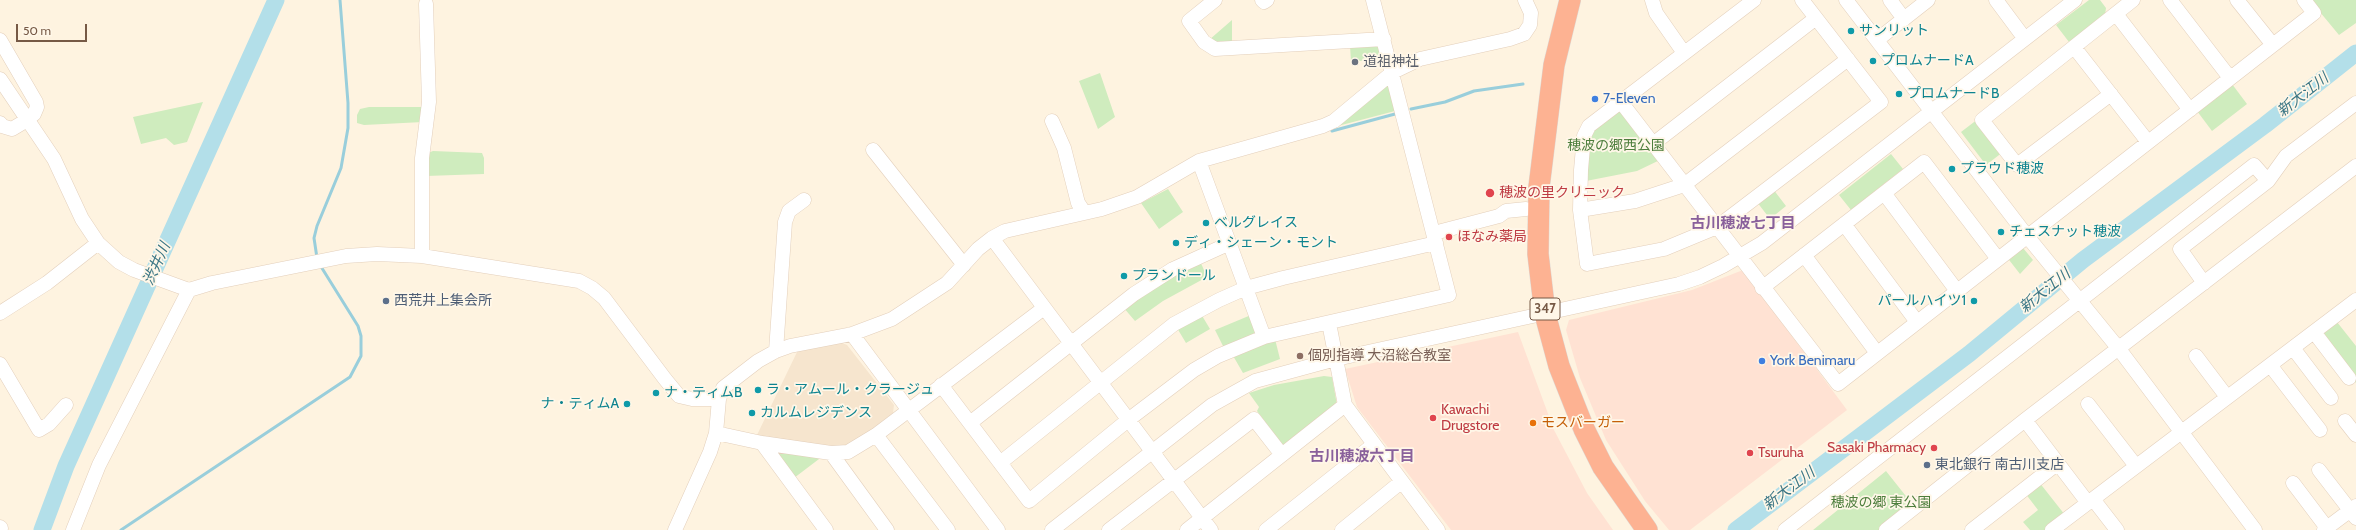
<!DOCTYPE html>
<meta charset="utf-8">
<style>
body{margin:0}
#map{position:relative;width:2356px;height:530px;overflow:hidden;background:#fef3e0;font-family:Cabin,sans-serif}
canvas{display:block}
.scale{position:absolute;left:16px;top:24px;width:71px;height:18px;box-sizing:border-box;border:2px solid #765945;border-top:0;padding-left:5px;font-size:12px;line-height:14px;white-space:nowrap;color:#765945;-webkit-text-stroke:3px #fff7e8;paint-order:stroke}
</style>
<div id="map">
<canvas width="2356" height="530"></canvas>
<div class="scale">50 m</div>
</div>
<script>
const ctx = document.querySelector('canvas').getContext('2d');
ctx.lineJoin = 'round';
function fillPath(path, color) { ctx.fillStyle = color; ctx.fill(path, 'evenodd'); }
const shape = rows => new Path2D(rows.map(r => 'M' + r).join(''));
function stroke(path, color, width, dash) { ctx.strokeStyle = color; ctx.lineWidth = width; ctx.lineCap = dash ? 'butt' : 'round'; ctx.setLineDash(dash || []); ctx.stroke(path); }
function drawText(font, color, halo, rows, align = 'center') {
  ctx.font = font + ' Cabin,"Noto Sans JP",sans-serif'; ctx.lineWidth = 3.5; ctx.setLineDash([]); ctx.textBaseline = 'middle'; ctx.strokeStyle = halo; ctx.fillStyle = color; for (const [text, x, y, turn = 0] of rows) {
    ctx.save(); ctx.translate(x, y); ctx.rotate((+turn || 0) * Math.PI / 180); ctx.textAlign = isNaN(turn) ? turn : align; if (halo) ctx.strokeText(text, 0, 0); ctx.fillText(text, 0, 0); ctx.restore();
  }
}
fillPath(shape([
 [840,342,847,345,894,405,893,413,860,439,847,445,830,447,757,435,798,350]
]), '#f6e5ce');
fillPath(shape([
 [1743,270,1847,410,1690,530,1669,530,1645,501,1606,440,1580,378,1566,330,1569,320,1692,290],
 [1518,332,1554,430,1587,493,1613,530,1451,530,1357,407,1345,369]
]), '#ffe2d3');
fillPath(shape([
 [2089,0,2100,0,2106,8,2105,15,2069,42,2056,25],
 [2310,0,2356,0,2356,23,2339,35],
 [1232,20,1232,41,1216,42,1209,40],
 [1380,44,1384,58,1351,62,1350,45],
 [1100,73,1115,117,1098,129,1079,81],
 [1385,84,1390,85,1395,111,1334,127],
 [2232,84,2247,104,2212,131,2197,111],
 [203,102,187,142,174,145,166,138,141,144,133,117],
 [369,107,422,107,423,122,364,125,357,123,357,115,360,109],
 [1624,109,1662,159,1637,171,1586,181,1587,148,1594,124],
 [1978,119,2003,152,1986,165,1961,132],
 [433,151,482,153,484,158,484,174,426,176,428,153],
 [1891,154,1903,169,1851,210,1839,195],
 [1168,189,1183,212,1159,229,1141,203],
 [1773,189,1786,206,1770,219,1757,202],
 [2023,248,2033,260,2020,274,2006,256],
 [1200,261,1207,277,1163,301,1135,321,1123,307],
 [1201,314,1210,329,1186,343,1177,328],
 [1251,315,1257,330,1253,336,1224,348,1215,330],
 [2337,322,2356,346,2356,383,2319,336],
 [1275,339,1280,359,1243,373,1232,354],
 [1324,376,1332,377,1337,405,1284,447,1257,411,1259,407,1249,393,1274,385],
 [782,449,823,456,794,478,777,456],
 [1886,471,1913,505,1880,530,1813,530],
 [2039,482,2065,515,2046,530,2030,530,2023,522,2038,510,2025,493]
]), '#cfecbe');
stroke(shape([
 [1411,109,1445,102,1474,91,1523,84],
 [1332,131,1395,114],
 [317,258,314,238,317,226,341,168,348,128,348,103,340,0],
 [121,530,350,377,361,356,361,336,358,326,320,265]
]), '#99cedb', 3);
stroke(shape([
 [42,530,66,466,276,0],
 [1736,530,1969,354,2083,260,2265,125,2356,53]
]), '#b3dfe9', 17);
const minor = shape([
 [1215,0,1189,21,1204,42,1215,49,1384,39],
 [1262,0,1264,2,1267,0],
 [1652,0,1656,13,1684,53],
 [1754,0,1589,126,1584,136,1581,170,1580,210,1587,264,1664,249,1717,227,1881,102,1802,0],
 [1846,0,2027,236,2119,349,2255,530],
 [1890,0,1904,19],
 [1996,0,2025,39],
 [2170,0,2230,78],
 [2237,0,2273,45],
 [2116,14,2190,110],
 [0,40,36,102,37,107,34,114,27,120,12,129,2,126,0,123],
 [1877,40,1928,0],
 [2074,47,2148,142],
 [0,79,54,159,82,219,98,243,119,262,134,270,189,290,212,283,346,256,377,254,422,256,579,281,592,288,604,298,665,379,679,396,692,399,719,399],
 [2111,94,2017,165,1982,120,2133,0],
 [1621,102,1838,384,2314,13,2304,0],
 [1052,121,1064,148,1078,203,1084,212],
 [1653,144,1816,18],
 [873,150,964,265],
 [1199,161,1264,337],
 [1884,193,1957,291],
 [1580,210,1635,201,1684,185,1848,59],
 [1844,224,1917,322],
 [1434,233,1499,216,1506,211,1526,209],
 [992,238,1211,530],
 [1804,255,1877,353],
 [422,256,422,158,429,102,426,4],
 [2204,283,2180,249,2268,181,2286,156,2356,103],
 [1762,288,1924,162,1998,259],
 [0,313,47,283,98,243],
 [1329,323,1345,405,1438,530],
 [2314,332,2349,378],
 [852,334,998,530],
 [2293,348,2331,398],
 [776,351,785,222,789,211,804,200],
 [2196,356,2227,397],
 [0,364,39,430,49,424,66,405],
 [2270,365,2320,430],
 [941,385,1029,501,1128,420,1194,370,1218,356,1264,337,1449,295,1373,0],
 [2088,404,2136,466],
 [2025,420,2088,503],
 [2345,421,2356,435],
 [970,423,1134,294,1173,269,1228,244],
 [716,433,762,443,831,453,848,452,876,435,1044,308],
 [876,435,948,530],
 [762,443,826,530],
 [831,453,887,530],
 [1000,463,1174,324,1219,300,1246,288,1283,278,1436,243],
 [2319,470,2356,518],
 [2293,483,2327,528],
 [2093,499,2117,530],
 [0,527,1,528],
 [73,530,99,465,189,290],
 [675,530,710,452,716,433,719,399,723,388,758,361,776,351,790,346,852,334,892,319,947,283,978,249,992,238,1005,231,1102,209,1137,197,1199,161,1323,126,1334,121,1393,72,1420,59,1510,39,1524,34,1530,25,1531,13,1525,0],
 [1052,530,1212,405,1255,381,1336,359,1679,284,1700,277,1723,266,1762,243,2075,0],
 [1109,530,1254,419,1282,455],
 [1187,530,1345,405],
 [1266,530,1373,445],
 [1342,530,1401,482],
 [1785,530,2254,165,2268,181],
 [1886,530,2025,420,2356,166],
 [1972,530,2058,463],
 [2052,530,2356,300],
 [2324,530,2356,506]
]);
const highway = shape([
 [1570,0,1554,65,1539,187,1538,254,1545,314,1559,366,1584,429,1603,467,1647,530]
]);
stroke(minor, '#e3cfbb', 15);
stroke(highway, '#ded7d2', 22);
stroke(minor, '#fff', 14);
stroke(highway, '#fdb292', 21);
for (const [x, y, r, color] of [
 [1851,31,4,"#0f9aa8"],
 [1873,61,4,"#0f9aa8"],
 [1355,62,4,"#6b7280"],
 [1899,94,4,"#0f9aa8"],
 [1595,99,4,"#3f7fe0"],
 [1952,169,4,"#0f9aa8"],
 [1490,193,5,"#e0444e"],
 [1206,223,4,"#0f9aa8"],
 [2001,232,4,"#0f9aa8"],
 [1449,237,4,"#e0444e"],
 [1176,243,4,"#0f9aa8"],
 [1124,276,4,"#0f9aa8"],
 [386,301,4,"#5c6f8a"],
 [1974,301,4,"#0f9aa8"],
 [1300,356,4,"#8d6e63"],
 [1762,361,4,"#3f7fe0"],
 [758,390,4,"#0f9aa8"],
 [656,393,4,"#0f9aa8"],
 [627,404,4,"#0f9aa8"],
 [752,413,4,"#0f9aa8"],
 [1433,418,4,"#e0444e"],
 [1533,423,4,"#e8710a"],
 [1934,448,4,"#e0444e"],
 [1750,453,4,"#e0444e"],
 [1927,465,4,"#5c6f8a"]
]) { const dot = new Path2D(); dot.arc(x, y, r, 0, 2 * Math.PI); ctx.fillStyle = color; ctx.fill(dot); stroke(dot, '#fff7e8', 1.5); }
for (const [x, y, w] of [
 [1545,309,30]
]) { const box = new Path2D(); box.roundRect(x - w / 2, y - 11, w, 22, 3); ctx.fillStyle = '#fff7e8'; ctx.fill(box); stroke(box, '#765945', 1); }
drawText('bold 13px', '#765945', null, [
 ["347",1545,309]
]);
drawText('14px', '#0d838f', '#fff7e8', [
 ["サンリット",1859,31],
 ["プロムナードA",1881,61],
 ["プロムナードB",1907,94],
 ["プラウド穂波",1960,169],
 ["ベルグレイス",1214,223],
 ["チェスナット穂波",2009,232],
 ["ディ・シェーン・モント",1184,243],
 ["プランドール",1132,276],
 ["パールハイツ1",1966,301,"right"],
 ["ラ・アムール・クラージュ",766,390],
 ["ナ・ティムB",664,393],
 ["ナ・ティムA",619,404,"right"],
 ["カルムレジデンス",760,413]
], 'left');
drawText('14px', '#5b616d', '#fff7e8', [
 ["道祖神社",1363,62]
], 'left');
drawText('14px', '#366cbe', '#fff7e8', [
 ["7-Eleven",1603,99],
 ["York Benimaru",1770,361]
], 'left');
drawText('14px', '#4d7e3c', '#fff7e8', [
 ["穂波の郷西公園",1616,146],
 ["穂波の郷 東公園",1881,503]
]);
drawText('14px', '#be3a42', '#fff7e8', [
 ["穂波の里クリニック",1499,193],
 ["ほなみ薬局",1457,237],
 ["Kawachi",1441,410],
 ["Drugstore",1441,426],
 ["Sasaki Pharmacy",1926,448,"right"],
 ["Tsuruha",1758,453]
], 'left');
drawText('14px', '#4e5e75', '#fff7e8', [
 ["西荒井上集会所",394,301],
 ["東北銀行 南古川支店",1935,465]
], 'left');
drawText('14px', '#785e54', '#fff7e8', [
 ["個別指導 大沼総合教室",1308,356]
], 'left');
drawText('14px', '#c56008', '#fff7e8', [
 ["モスバーガー",1541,423]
], 'left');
drawText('italic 15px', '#3b7685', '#fff7e8', [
 ["新大江川",2303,95,-38],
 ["渋井川",157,264,-66],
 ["新大江川",2045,291,-39],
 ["新大江川",1789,489,-37]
]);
drawText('bold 15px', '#89609b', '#fff7e8', [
 ["古川穂波七丁目",1743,224],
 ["古川穂波六丁目",1362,457]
]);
</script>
